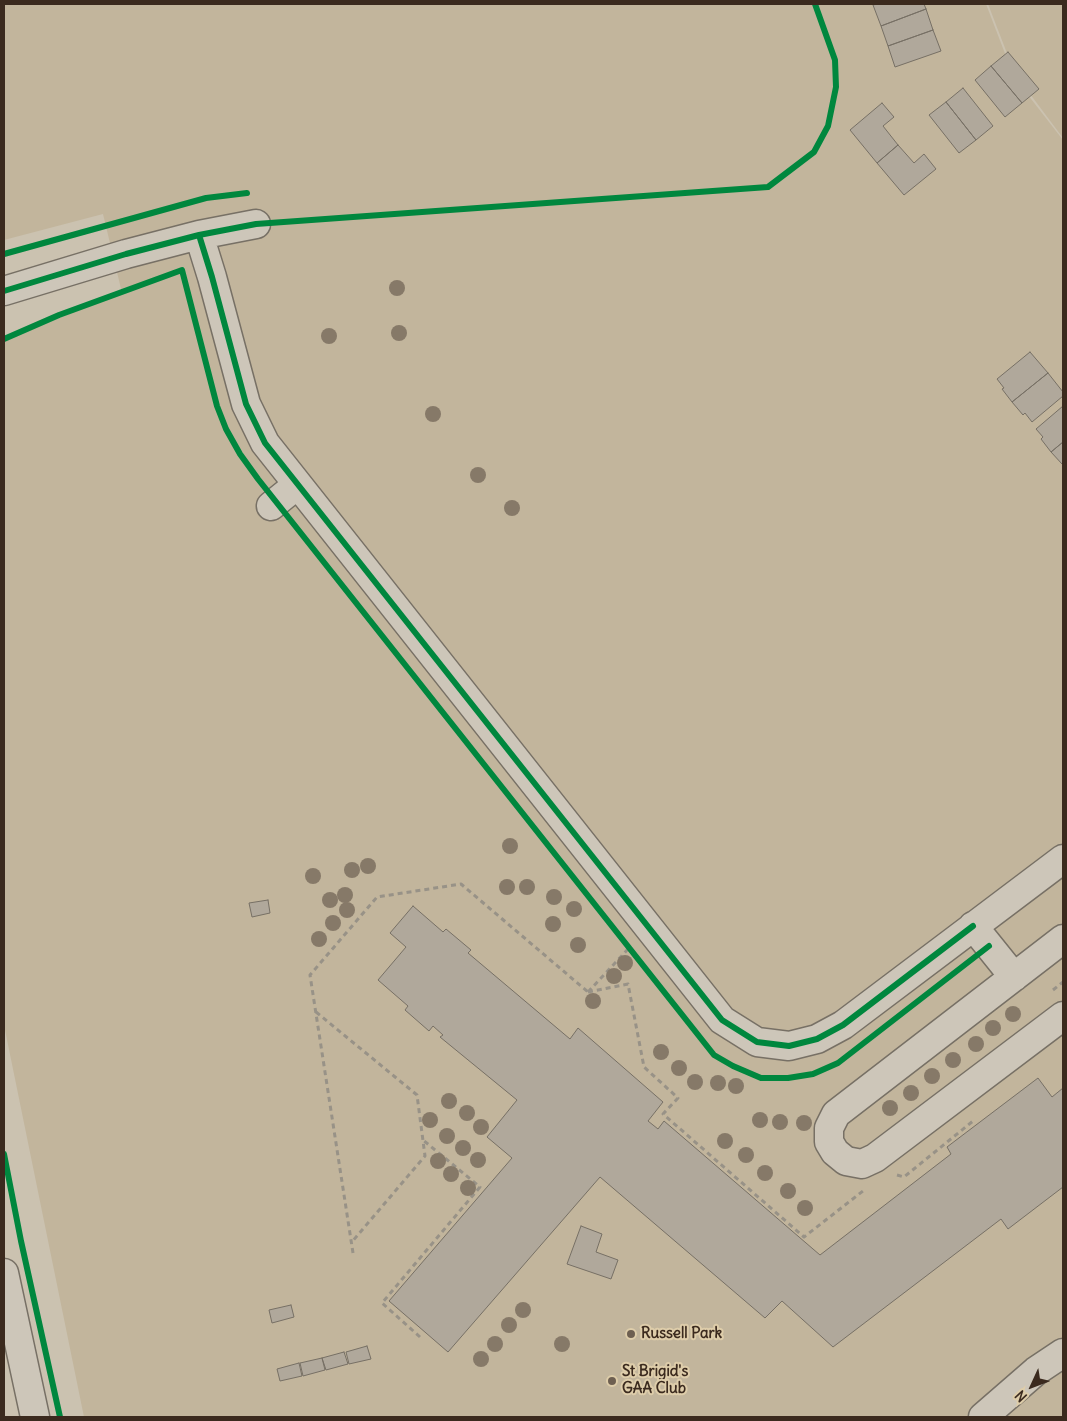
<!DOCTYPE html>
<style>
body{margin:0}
#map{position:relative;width:1067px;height:1421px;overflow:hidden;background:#cbc2b0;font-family:Delius,sans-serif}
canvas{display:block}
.frame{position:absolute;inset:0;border:5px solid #3b2a1e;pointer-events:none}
.north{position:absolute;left:1007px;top:1361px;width:50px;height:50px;-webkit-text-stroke:4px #decdaa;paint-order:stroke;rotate:227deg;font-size:14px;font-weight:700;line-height:20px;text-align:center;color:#3b2a1e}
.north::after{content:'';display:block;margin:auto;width:18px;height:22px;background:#3b2a1e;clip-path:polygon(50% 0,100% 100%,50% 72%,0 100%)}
</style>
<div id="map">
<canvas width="1067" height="1421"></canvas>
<div class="frame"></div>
<div class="north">N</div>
</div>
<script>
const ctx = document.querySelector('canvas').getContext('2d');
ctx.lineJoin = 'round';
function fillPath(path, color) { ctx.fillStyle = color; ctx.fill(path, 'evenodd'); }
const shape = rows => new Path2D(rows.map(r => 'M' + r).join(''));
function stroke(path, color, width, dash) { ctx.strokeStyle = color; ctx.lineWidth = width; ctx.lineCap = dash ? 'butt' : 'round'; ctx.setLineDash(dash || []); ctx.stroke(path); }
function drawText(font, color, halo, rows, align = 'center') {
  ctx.font = font + ' Delius,sans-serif'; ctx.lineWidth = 4; ctx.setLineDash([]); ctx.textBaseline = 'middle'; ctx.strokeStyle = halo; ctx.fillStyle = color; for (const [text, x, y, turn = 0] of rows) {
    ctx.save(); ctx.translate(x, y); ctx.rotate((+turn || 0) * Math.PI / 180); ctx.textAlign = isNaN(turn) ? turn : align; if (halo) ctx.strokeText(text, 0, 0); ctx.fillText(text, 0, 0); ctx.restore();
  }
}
fillPath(shape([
 [4,4,986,4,1014,77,1063,140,1063,1417,84,1417,4,1025,4,340,122,293,103,214,4,240],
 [988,4,1063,4,1063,138,1015,74]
]), '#c2b59c');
const building = shape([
 [877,4,924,4,926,9,881,26,873,5,877,4],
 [926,9,933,30,888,46,881,26,926,9],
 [933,30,941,51,895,67,888,46,933,30],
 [1008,52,1039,89,1022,103,991,66,1008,52],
 [991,66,1022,103,1005,117,975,80,991,66],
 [963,88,993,126,976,140,946,102,963,88],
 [946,102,976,140,959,153,929,115,946,102],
 [882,103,894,117,883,126,898,145,877,163,850,130,882,103],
 [898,145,914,163,924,154,936,169,904,195,877,163,898,145],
 [1030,352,1048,373,1012,402,1002,389,1004,388,997,379,1030,352],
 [1048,373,1063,392,1063,396,1032,422,1025,413,1023,415,1012,402,1048,373],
 [1063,406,1063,442,1051,452,1041,439,1043,437,1036,429,1063,406],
 [1063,442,1063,463,1062,464,1051,452,1063,442],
 [268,900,270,913,252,917,249,903,268,900],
 [413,906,443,932,446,929,471,950,468,953,570,1039,578,1028,663,1102,648,1121,658,1129,664,1121,820,1255,951,1154,947,1147,1038,1078,1052,1097,1063,1088,1063,1187,1008,1229,1001,1219,833,1347,782,1301,765,1318,600,1177,448,1352,389,1301,512,1158,487,1137,517,1100,440,1037,443,1035,433,1026,429,1031,405,1010,408,1006,378,980,406,947,390,933,413,906],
 [581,1226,602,1234,596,1252,618,1260,611,1279,567,1264,581,1226],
 [291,1305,294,1317,272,1323,269,1310,291,1305],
 [367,1346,371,1359,349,1364,346,1352,367,1346],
 [344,1352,348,1364,326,1370,322,1358,344,1352],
 [322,1358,325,1370,303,1376,300,1363,322,1358],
 [299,1363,302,1376,280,1381,277,1369,299,1363]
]);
fillPath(building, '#b0a89b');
stroke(building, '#777065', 1);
const minor = shape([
 [199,235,212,277,246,404,265,443,722,1020,757,1042,789,1046,817,1039,843,1025,1063,859],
 [4,291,126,254,199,235,256,224],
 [271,506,297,485],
 [973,926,1014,977],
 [1063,939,836,1114,829,1128,829,1142,835,1152,846,1161,862,1164,875,1158,1063,1016],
 [983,1417,1036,1371,1063,1353]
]);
const major = shape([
 [4,1273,35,1417]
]);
stroke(minor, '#777065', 31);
stroke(major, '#777065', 31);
stroke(shape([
 [1053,990,1063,982],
 [588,992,628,984,644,1067,678,1098,663,1114,804,1237,863,1191],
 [588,992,629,948],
 [316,1012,417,1095,425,1156,351,1243],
 [897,1175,904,1177,973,1121],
 [353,1253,310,975,377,897,461,884,588,992],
 [420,1337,382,1303,480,1187,423,1140]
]), '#989287', 3, [5, 4]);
stroke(minor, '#cdc6b9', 28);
stroke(major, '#cdc6b9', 28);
stroke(shape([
 [199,235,212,277,246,404,265,443,722,1020,757,1042,789,1046,817,1039,843,1025,973,926],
 [4,254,206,198,247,193],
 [4,291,126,254,199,235,256,224,768,187,814,152,828,126,836,87,835,60,815,4],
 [4,339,59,315,182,270,217,406,226,429,240,454,258,479,714,1055,733,1066,761,1078,788,1078,813,1074,838,1063,989,946],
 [4,1154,21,1241,60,1417]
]), '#00873e', 6);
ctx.fillStyle = '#867968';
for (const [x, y] of [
 [397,288],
 [399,333],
 [329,336],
 [433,414],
 [478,475],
 [512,508],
 [510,846],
 [368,866],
 [352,870],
 [313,876],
 [507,887],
 [527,887],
 [345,895],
 [554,897],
 [330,900],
 [574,909],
 [347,910],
 [333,923],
 [553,924],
 [319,939],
 [578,945],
 [625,963],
 [614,976],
 [593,1001],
 [1013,1014],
 [993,1028],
 [976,1044],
 [661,1052],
 [953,1060],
 [679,1068],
 [932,1076],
 [695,1082],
 [718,1083],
 [736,1086],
 [911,1093],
 [449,1101],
 [890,1108],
 [467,1113],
 [430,1120],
 [760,1120],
 [780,1122],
 [804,1123],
 [481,1127],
 [447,1136],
 [725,1141],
 [463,1148],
 [746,1155],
 [478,1160],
 [438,1161],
 [765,1173],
 [451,1174],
 [468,1188],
 [788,1191],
 [805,1208],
 [523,1310],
 [509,1325],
 [495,1344],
 [562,1344],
 [481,1359]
]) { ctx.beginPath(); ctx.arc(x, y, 8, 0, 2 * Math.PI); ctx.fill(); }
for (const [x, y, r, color] of [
 [631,1334,5,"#6d5f51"],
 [612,1381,5,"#6d5f51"]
]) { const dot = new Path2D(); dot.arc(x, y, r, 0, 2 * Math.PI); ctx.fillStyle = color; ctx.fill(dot); stroke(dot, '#decdaa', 2); }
drawText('bold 15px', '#3b2a1e', '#decdaa', [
 ["Russell Park",641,1334],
 ["St Brigid's",622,1372],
 ["GAA Club",622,1389]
], 'left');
</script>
